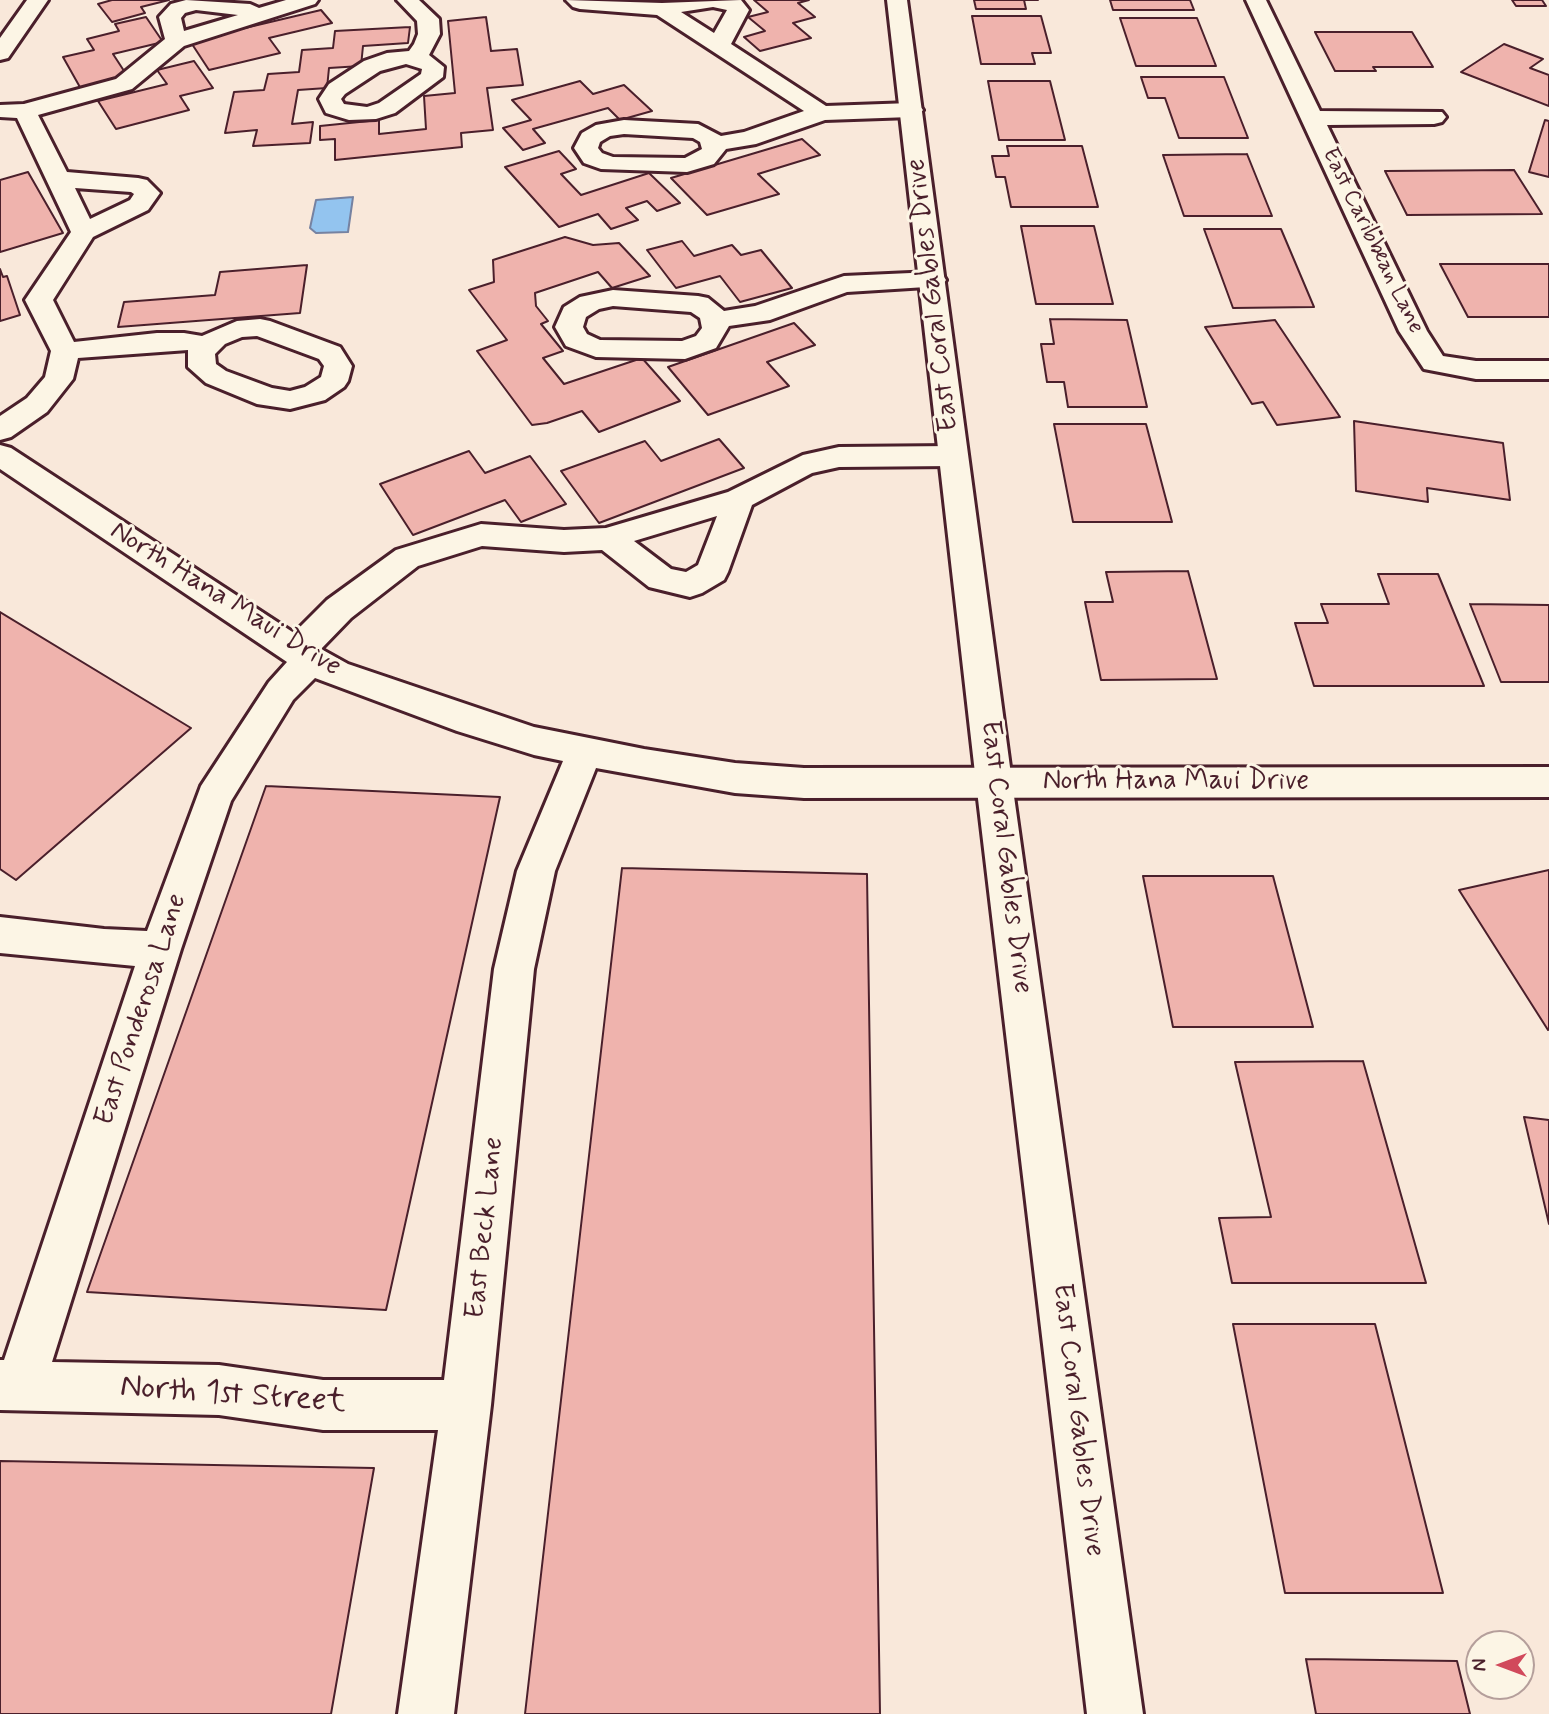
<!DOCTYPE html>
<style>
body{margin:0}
#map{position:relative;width:1549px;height:1714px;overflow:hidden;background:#f9e8da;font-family:Mynerve,sans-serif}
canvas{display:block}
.north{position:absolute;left:1465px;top:1630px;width:70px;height:70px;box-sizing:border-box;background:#fcf5e5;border:2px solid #b59f9b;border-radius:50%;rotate:270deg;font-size:19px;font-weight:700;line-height:28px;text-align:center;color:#4a1f2b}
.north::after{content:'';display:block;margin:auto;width:24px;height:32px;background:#d1495b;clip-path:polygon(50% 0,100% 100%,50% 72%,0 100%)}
</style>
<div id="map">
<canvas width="1549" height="1714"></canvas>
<div class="north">N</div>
</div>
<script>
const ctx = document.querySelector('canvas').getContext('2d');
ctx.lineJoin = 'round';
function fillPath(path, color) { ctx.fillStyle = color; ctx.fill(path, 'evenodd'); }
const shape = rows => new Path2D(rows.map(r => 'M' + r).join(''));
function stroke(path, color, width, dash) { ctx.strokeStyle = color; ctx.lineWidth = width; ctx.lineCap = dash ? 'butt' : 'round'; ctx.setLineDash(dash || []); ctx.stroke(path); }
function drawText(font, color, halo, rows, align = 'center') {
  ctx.font = font + ' Mynerve,sans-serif'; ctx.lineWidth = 6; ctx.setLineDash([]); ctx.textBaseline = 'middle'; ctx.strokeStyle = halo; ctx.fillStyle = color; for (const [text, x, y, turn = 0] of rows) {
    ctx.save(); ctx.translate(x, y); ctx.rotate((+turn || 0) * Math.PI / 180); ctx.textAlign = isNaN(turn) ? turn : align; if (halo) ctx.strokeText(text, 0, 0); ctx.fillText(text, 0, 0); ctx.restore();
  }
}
const water = shape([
 [353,197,348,232,316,233,310,228,316,200,353,197]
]);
fillPath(water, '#93c4ef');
stroke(water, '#7682a1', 2);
const building = shape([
 [112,0,169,0,141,7,145,13,112,22,98,4,112,0],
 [754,0,809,0,798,3,815,17,793,23,811,38,760,51,744,37,765,31,748,17,768,12,754,0],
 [974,0,1038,0,1024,0,1026,9,976,9,974,0],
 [1110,0,1190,0,1194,10,1113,10,1110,0],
 [1512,0,1542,0,1546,6,1516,6,1512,0],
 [321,10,332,23,269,38,280,53,209,70,190,41,321,10],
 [972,16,1041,16,1051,53,1032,53,1035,64,981,64,972,16],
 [146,17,163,42,113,54,128,77,81,89,63,57,94,50,87,39,119,31,115,24,146,17],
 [486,17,491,51,517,49,523,85,487,88,493,130,461,133,462,147,335,160,335,139,320,140,320,126,379,120,379,134,426,129,424,96,455,93,448,21,486,17],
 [1120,18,1197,18,1216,66,1136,66,1120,18],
 [410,27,408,43,363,46,361,66,329,68,327,88,298,90,292,124,313,122,310,143,253,146,257,130,225,133,234,92,264,90,268,74,299,72,302,50,333,48,335,31,410,27],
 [1315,32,1412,32,1433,67,1373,67,1376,71,1335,71,1315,32],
 [1504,44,1543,59,1530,68,1549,75,1549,106,1461,72,1504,44],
 [194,61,213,88,180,96,189,110,116,129,98,101,167,84,157,70,194,61],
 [1141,77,1224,77,1248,138,1179,138,1165,98,1148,98,1141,77],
 [580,81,593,94,624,85,652,111,620,120,608,108,533,129,545,143,523,150,503,128,531,120,512,100,580,81],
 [988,81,1050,81,1065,140,999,140,988,81],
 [1545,120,1549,121,1549,177,1529,172,1545,120],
 [802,139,820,155,758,174,779,194,707,215,671,178,802,139],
 [1007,146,1082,146,1098,207,1011,207,1005,177,996,177,992,156,1009,156,1007,146],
 [559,151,576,169,561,174,581,195,649,173,680,203,657,211,647,201,626,208,638,220,611,229,598,214,559,227,505,167,559,151],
 [1247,154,1272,216,1184,216,1163,155,1247,154],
 [1514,170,1542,214,1407,215,1385,171,1514,170],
 [28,172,63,233,0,252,0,180,28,172],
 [1021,226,1094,226,1113,304,1036,304,1021,226],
 [1204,229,1281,229,1314,307,1233,308,1204,229],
 [565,237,593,245,619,243,650,276,612,288,598,272,535,293,536,306,548,321,541,324,563,351,543,358,564,384,642,358,680,401,599,432,582,411,547,423,532,425,477,351,507,340,469,290,494,282,493,260,565,237],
 [682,241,694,256,732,245,741,255,761,250,792,288,740,302,720,276,676,288,647,250,682,241],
 [1440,264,1549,264,1549,317,1468,317,1440,264],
 [307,265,300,313,118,327,124,302,215,295,220,272,307,265],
 [0,269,3,277,7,276,20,315,0,321,0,269],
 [1050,319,1127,320,1147,407,1068,407,1064,382,1047,382,1041,344,1054,344,1050,319],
 [1275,320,1340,417,1277,425,1263,402,1252,404,1205,327,1275,320],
 [794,323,815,345,767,362,789,386,708,415,668,367,794,323],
 [1354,421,1503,443,1510,500,1427,488,1428,502,1356,491,1354,421],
 [1054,424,1146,424,1172,522,1073,522,1054,424],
 [719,439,744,468,599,523,561,471,645,441,661,461,719,439],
 [469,451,485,473,530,456,566,504,521,522,505,500,413,535,380,484,469,451],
 [1188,571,1217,679,1101,680,1085,602,1113,602,1106,572,1188,571],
 [1378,574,1438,574,1484,686,1314,686,1295,623,1328,623,1321,604,1389,604,1378,574],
 [1470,604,1549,605,1549,682,1501,682,1470,604],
 [0,612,191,728,16,880,0,869,0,612],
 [266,786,500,797,386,1310,87,1292,266,786],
 [622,868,867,874,880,1714,525,1714,622,868],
 [1549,870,1549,1029,1548,1030,1459,890,1549,870],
 [1143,876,1273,876,1313,1027,1173,1027,1143,876],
 [1363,1061,1426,1283,1232,1283,1219,1218,1271,1217,1235,1062,1363,1061],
 [1524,1117,1549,1120,1549,1224,1524,1117],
 [1233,1324,1375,1324,1443,1593,1285,1593,1233,1324],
 [0,1461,374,1468,331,1714,0,1714,0,1461],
 [1306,1659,1457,1661,1470,1714,1316,1714,1306,1659]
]);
fillPath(building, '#efb3ad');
stroke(building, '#4a1f2b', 2);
const street = shape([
 [27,0,48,0,8,58,0,60,0,38,27,0],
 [186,0,250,4,259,8,286,0,318,0,315,4,184,46,132,89,38,115,67,172,138,178,147,180,160,193,148,210,93,237,53,300,74,342,157,333,184,333,202,336,237,321,260,319,270,321,340,347,352,366,348,381,344,387,325,400,290,409,257,404,206,383,188,367,188,350,78,358,73,379,47,412,11,437,0,440,0,416,27,398,45,377,51,351,25,300,71,232,17,118,0,117,0,105,24,104,116,79,165,39,159,17,171,4,186,0],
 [196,10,238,15,184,31,181,18,185,13,196,10],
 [75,188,131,192,134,194,130,200,90,219,75,188],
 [257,336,319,359,324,366,321,377,305,387,290,391,272,388,226,371,216,364,215,354,225,344,242,337,257,336],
 [397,0,419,0,439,19,440,34,429,55,444,67,443,77,395,113,376,119,349,120,326,113,319,99,329,84,364,61,387,53,409,51,414,44,418,34,417,21,397,0],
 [406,64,422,69,421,74,379,103,367,107,344,104,341,99,345,94,380,71,406,64],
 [566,0,662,3,741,0,749,10,731,44,826,106,911,103,919,105,923,110,919,115,911,117,825,120,756,144,726,149,714,164,687,172,601,169,584,163,574,148,582,133,596,125,624,120,698,124,721,136,744,132,804,111,657,15,580,9,573,7,566,0],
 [713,7,727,10,714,33,681,12,713,7],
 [624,134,693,138,700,142,702,149,685,158,613,157,602,153,598,148,600,142,610,136,624,134],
 [1246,0,1266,0,1320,111,1442,112,1446,117,1442,122,1434,124,1327,125,1427,331,1443,356,1476,361,1549,361,1549,379,1476,379,1424,369,1399,331,1246,0],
 [933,272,942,274,946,280,942,286,847,292,770,320,729,326,716,348,685,359,596,357,566,346,555,327,564,307,580,297,613,290,698,296,708,298,724,311,755,306,844,276,933,272],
 [613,306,691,312,700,318,702,328,696,336,682,341,600,340,587,334,583,327,586,317,599,309,613,306],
 [0,445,11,448,294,633,327,600,396,550,481,524,564,530,606,528,728,492,803,455,839,447,953,446,964,449,968,456,964,463,953,466,839,467,812,473,752,505,728,572,724,580,702,593,690,597,649,587,602,550,564,552,482,546,418,566,351,618,321,649,348,664,534,727,644,749,735,763,804,768,1549,767,1549,797,804,798,735,793,596,768,555,871,534,969,491,1405,454,1714,398,1714,438,1430,323,1430,219,1415,0,1410,0,1360,4,1360,135,966,0,953,0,917,104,929,147,931,201,786,269,682,287,662,0,469,0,445],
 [717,516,698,565,686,572,671,569,634,541,717,516],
 [315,678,457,731,534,755,563,761,517,871,494,969,444,1380,323,1380,219,1365,52,1362,181,949,231,801,293,700,315,678]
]);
const secondary = shape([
 [887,0,907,0,1012,782,1143,1714,1087,1714,976,782,887,0]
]);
stroke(street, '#4a1f2b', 6);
stroke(secondary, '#4a1f2b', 6);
fillPath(street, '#fcf5e5');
fillPath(secondary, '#fcf5e5');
drawText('23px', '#4a1f2b', '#fcf5e5', [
 ["East Caribbean Lane",1372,241,64]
]);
drawText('28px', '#4a1f2b', '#fcf5e5', [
 ["East Coral Gables Drive",934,295,-97],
 ["North Hana Maui Drive",225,600,32],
 ["North Hana Maui Drive",1176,782],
 ["East Coral Gables Drive",1005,857,83],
 ["East Ponderosa Lane",142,1010,-72],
 ["East Beck Lane",486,1228,-84],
 ["East Coral Gables Drive",1077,1420,83]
]);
drawText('33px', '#4a1f2b', '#fcf5e5', [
 ["North 1st Street",233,1396,4]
]);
</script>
